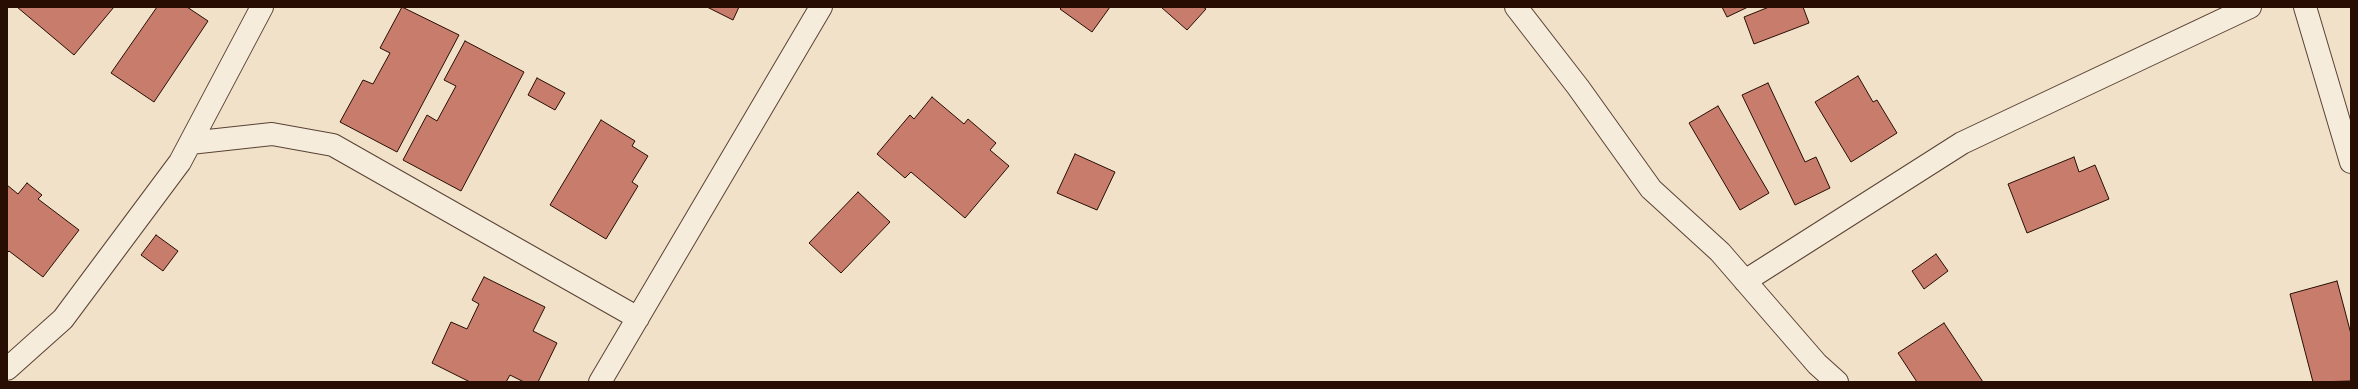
<!DOCTYPE html>
<style>
body{margin:0}
#map{position:relative;width:2358px;height:389px;overflow:hidden;background:#f0e1c8;font-family:"IM FELL DW Pica",serif}
canvas{display:block}
.frame{position:absolute;inset:0;border:8px solid #280d03;pointer-events:none}
</style>
<div id="map">
<canvas width="2358" height="389"></canvas>
<div class="frame"></div>
</div>
<script>
const ctx = document.querySelector('canvas').getContext('2d');
ctx.lineJoin = 'round';
function fillPath(path, color) { ctx.fillStyle = color; ctx.fill(path, 'evenodd'); }
const shape = rows => new Path2D(rows.map(r => 'M' + r).join(''));
function stroke(path, color, width, dash) { ctx.strokeStyle = color; ctx.lineWidth = width; ctx.lineCap = dash ? 'butt' : 'round'; ctx.setLineDash(dash || []); ctx.stroke(path); }
const building = shape([
 [17,7,114,7,74,55,17,7],
 [157,7,187,7,208,21,154,102,111,73,157,7],
 [402,7,459,35,397,152,340,122,363,80,373,84,390,53,380,48,402,7],
 [707,7,739,7,733,20,707,7],
 [1062,7,1110,7,1092,32,1060,9,1062,7],
 [1161,7,1203,7,1206,9,1187,30,1161,7],
 [1722,7,1748,7,1727,17,1722,7],
 [1769,7,1803,7,1809,23,1754,44,1744,17,1769,7],
 [465,41,524,72,461,191,403,160,427,115,437,121,456,86,444,80,465,41],
 [1858,76,1873,102,1877,100,1897,133,1851,162,1815,102,1858,76],
 [537,78,565,93,555,110,528,95,537,78],
 [1768,83,1805,162,1816,157,1830,188,1795,205,1742,95,1768,83],
 [932,97,964,124,968,119,996,143,990,150,1009,166,965,218,911,172,905,178,877,154,910,115,914,119,932,97],
 [1718,106,1769,193,1740,210,1689,123,1718,106],
 [601,120,635,141,632,146,648,156,632,182,638,186,606,239,550,205,601,120],
 [1075,154,1115,172,1097,210,1057,193,1075,154],
 [2074,157,2079,172,2095,165,2109,199,2027,233,2008,184,2074,157],
 [27,183,42,195,38,199,79,230,43,277,9,251,7,253,7,185,18,194,27,183],
 [858,192,890,222,841,273,809,243,858,192],
 [156,235,178,251,163,271,141,255,156,235],
 [1936,254,1948,271,1924,289,1912,271,1936,254],
 [484,277,545,307,533,331,557,343,538,382,524,382,510,375,506,382,470,382,432,363,451,322,467,329,479,304,472,300,484,277],
 [2337,281,2351,334,2351,381,2313,382,2290,294,2337,281],
 [1944,323,1983,382,1917,382,1898,353,1944,323]
]);
fillPath(building, '#c87d6c');
stroke(building, '#280d03', 1);
const minor = shape([
 [1516,7,1578,87,1651,189,1720,252,1817,364,1837,382],
 [2305,7,2351,162],
 [190,143,272,134,333,145,638,318],
 [1745,281,1962,143,2250,7],
 [7,369,63,319,180,162,262,7],
 [600,382,821,7]
]);
stroke(minor, '#5a4234', 24);
stroke(minor, '#f5ecdb', 22);
</script>
